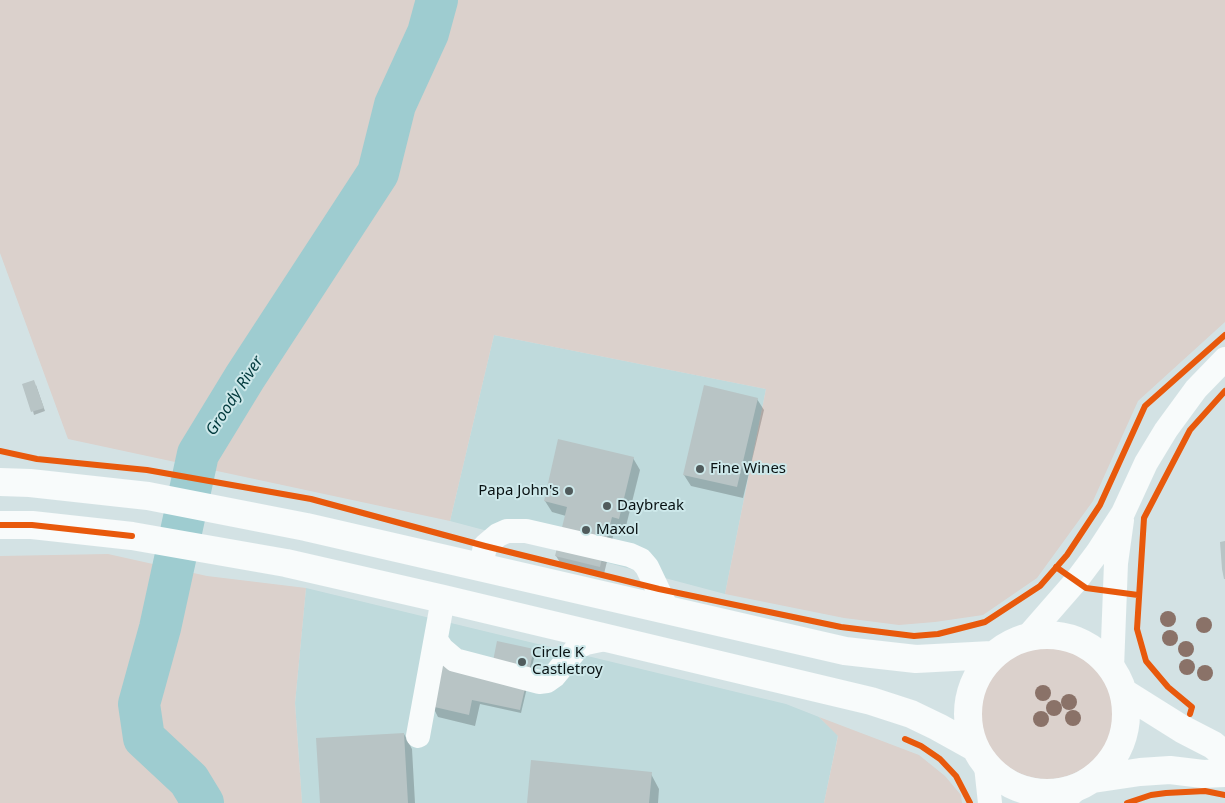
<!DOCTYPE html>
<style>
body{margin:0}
canvas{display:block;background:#d3e2e4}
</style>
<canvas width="1225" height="803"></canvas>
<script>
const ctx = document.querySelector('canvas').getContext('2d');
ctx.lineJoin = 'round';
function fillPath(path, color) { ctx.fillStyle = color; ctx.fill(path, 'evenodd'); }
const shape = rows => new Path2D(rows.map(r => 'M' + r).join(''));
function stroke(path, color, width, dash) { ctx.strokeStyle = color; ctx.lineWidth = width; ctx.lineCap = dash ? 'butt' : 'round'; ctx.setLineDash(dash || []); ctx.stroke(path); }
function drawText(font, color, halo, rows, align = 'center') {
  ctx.font = font + ' "Noto Sans",sans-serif'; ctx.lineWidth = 4; ctx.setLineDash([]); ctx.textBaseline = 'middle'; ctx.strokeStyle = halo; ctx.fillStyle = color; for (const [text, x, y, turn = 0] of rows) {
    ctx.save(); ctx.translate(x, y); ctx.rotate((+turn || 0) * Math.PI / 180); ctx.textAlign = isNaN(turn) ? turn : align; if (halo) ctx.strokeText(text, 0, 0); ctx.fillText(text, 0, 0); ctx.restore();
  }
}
fillPath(shape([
 [494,335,766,389,725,594,450,521],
 [306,588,786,704,819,717,838,735,824,803,302,803,295,703]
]), '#bfdadc');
fillPath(shape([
 [0,0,1225,0,1225,322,1138,401,1093,501,1037,578,983,615,935,622,899,625,844,618,725,594,766,389,494,335,450,521,68,439,0,253],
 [108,554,207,576,306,588,295,703,302,803,0,803,0,556],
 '980 712a67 67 0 1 1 134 0a67 67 0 1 1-134 0Z',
 [819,717,919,755,945,776,961,795,962,803,824,803,838,736]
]), '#dbd1cc');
fillPath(shape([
 [36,385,45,411,34,415,33,411],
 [757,399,764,410,743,498,691,486,684,475],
 [633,458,640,470,625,530,615,528,604,574,561,564,556,556,566,516,552,512,545,501],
 [533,650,535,654,521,713,480,704,475,726,438,717,432,705,469,670],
 [404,734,412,749,415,803,321,803],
 [651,774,659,789,658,803,528,803]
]), '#0003');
stroke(shape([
 [203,803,189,780,144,738,139,704,160,628,198,454,245,377,378,173,395,105,428,33,437,0]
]), '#9eccd0', 42);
fillPath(shape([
 [34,380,44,408,31,412,22,384],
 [704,385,758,398,737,487,683,475],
 [558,439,634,457,619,519,612,517,600,567,555,556,567,507,544,501],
 [1225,541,1225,579,1224,579,1222,569,1220,542],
 [497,641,534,649,520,710,472,700,469,715,430,706,440,662,492,666],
 [404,733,408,803,320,803,316,738],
 [531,760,652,772,649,803,527,803]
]), '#b8c4c5');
stroke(shape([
 [481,567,485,546,498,535,507,531,526,531,630,555,641,560,647,567,668,611],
 [1028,636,1076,581,1097,553,1123,513,1146,463,1166,430,1196,389,1225,359],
 [436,640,442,649,455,660,539,682,547,681,554,676,578,647,586,643,610,638],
 [1112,668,1116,563,1122,520],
 [418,736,443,599],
 [986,766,990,803],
 [1062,803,1077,788]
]), '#f8fbfb', 24);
stroke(shape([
 [0,482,30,483,148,496,306,527,845,651,916,659,992,655],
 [0,525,32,525,132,536,286,563,443,599,871,701,911,714,938,727,974,747],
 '968 714a79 79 0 1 1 158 0a79 79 0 1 1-158 0Z',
 [1123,692,1182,729,1213,745,1225,755],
 [1093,779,1140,772,1170,770,1203,774,1225,773]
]), '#f8fbfb', 28);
stroke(shape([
 [0,451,37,459,147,470,311,499,485,546,659,589,841,627,914,636,938,634,985,622,1040,586,1067,555,1100,505,1145,406,1225,335],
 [0,525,32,525,132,536],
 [1056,567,1086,588,1138,595],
 [1190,714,1192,707,1168,687,1146,661,1137,629,1144,518,1190,430,1225,391],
 [905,739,921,746,940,759,956,776,970,803],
 [1127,803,1151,795,1166,793,1205,791,1225,795]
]), '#e8590c', 6);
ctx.fillStyle = '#8a7268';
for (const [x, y] of [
 [1168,619],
 [1204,625],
 [1170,638],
 [1186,649],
 [1187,667],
 [1205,673],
 [1043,693],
 [1069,702],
 [1054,708],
 [1073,718],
 [1041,719]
]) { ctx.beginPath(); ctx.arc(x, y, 8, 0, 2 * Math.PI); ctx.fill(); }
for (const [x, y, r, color] of [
 [700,469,5,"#505b5c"],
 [569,491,5,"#505b5c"],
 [607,506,5,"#505b5c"],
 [586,530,5,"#505b5c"],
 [522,662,5,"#505b5c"]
]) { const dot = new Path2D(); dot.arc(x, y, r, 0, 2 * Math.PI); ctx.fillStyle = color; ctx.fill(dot); stroke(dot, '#cde8ea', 2); }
drawText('15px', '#091213', '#cde8ea', [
 ["Fine Wines",710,469],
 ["Papa John's",559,491,"right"],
 ["Daybreak",617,506],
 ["Maxol",596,530],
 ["Circle K",532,653],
 ["Castletroy",532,670]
], 'left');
drawText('italic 16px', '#00393c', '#cde8ea', [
 ["Groody River",235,396,-57]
]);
</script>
